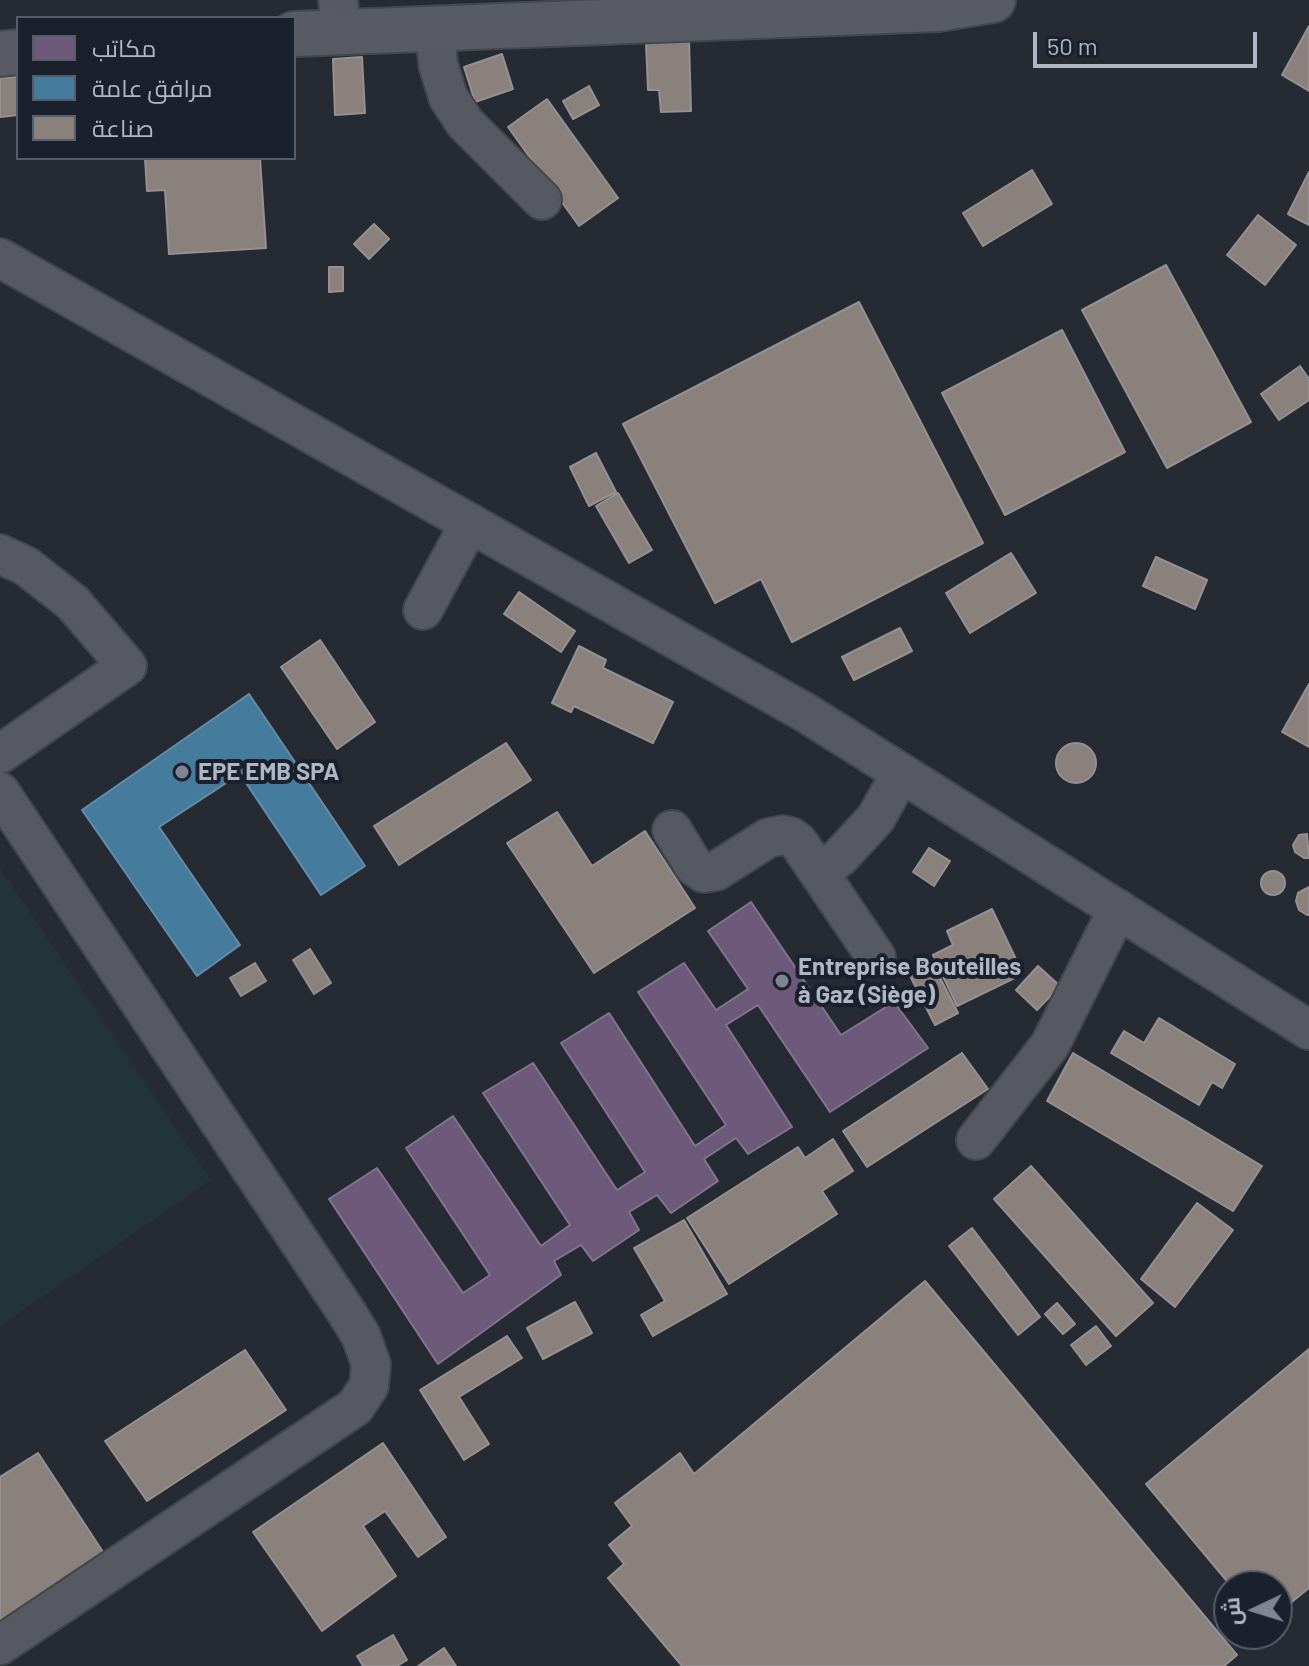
<!DOCTYPE html>
<meta charset="utf-8">
<style>
body{margin:0}
#map{position:relative;width:1309px;height:1666px;overflow:hidden;background:#262a33;font-family:Barlow,Cairo,sans-serif}
canvas{display:block}
.legend{position:absolute;left:16px;top:16px;width:280px;height:144px;box-sizing:border-box;background:#1a212d;border:2px solid #565d6a;margin:0;padding:10px 14px;list-style:none;font-size:24px;color:#afb6c5}
.legend li{display:flex;align-items:center;gap:16px;height:40px}
.legend b{width:40px;border:2px solid #565d6a}
.north{position:absolute;left:1213px;top:1570px;width:80px;height:80px;box-sizing:border-box;background:#1a212d;border:2px solid #565d6a;border-radius:50%;rotate:266deg;font-size:22px;font-weight:700;line-height:32px;text-align:center;color:#afb6c5}
.north::after{content:'';display:block;margin:auto;width:28px;height:36px;background:#7f8592;clip-path:polygon(50% 0,100% 100%,50% 72%,0 100%)}
.scale{position:absolute;left:1033px;top:32px;width:224px;height:36px;box-sizing:border-box;border:4px solid #afb6c5;border-top:0;padding-left:10px;font-size:24px;line-height:28px;white-space:nowrap;color:#afb6c5;-webkit-text-stroke:6px #1a212d;paint-order:stroke}
</style>
<div id="map">
<canvas width="1309" height="1666"></canvas>
<ul class="legend">
<li><b style="height:22px;background:#6d597a"></b>مكاتب</li>
<li><b style="height:22px;background:#457b9d"></b>مرافق عامة</li>
<li><b style="height:22px;background:#8a817c"></b>صناعة</li>
</ul>
<div class="north">ش</div>
<div class="scale">50 m</div>
</div>
<script>
const ctx = document.querySelector('canvas').getContext('2d');
ctx.lineJoin = 'round';
function fillPath(path, color) { ctx.fillStyle = color; ctx.fill(path, 'evenodd'); }
const shape = rows => new Path2D(rows.map(r => 'M' + r).join(''));
function stroke(path, color, width, dash) { ctx.strokeStyle = color; ctx.lineWidth = width; ctx.lineCap = dash ? 'butt' : 'round'; ctx.setLineDash(dash || []); ctx.stroke(path); }
function drawText(font, color, halo, rows, align = 'center') {
  ctx.font = font + ' Barlow,sans-serif'; ctx.lineWidth = 8; ctx.setLineDash([]); ctx.textBaseline = 'middle'; ctx.strokeStyle = halo; ctx.fillStyle = color; for (const [text, x, y, turn = 0] of rows) {
    ctx.save(); ctx.translate(x, y); ctx.rotate((+turn || 0) * Math.PI / 180); ctx.textAlign = isNaN(turn) ? turn : align; if (halo) ctx.strokeText(text, 0, 0); ctx.fillText(text, 0, 0); ctx.restore();
  }
}
fillPath(shape([
 [0,868,211,1180,0,1326]
]), '#233438');
const offices = shape([
 [751,902,841,1035,894,1002,928,1048,830,1112,758,1005,726,1025,792,1127,748,1154,736,1138,704,1159,718,1181,671,1213,657,1195,629,1212,639,1230,593,1261,581,1245,554,1261,561,1275,438,1364,329,1199,377,1168,463,1293,490,1275,406,1148,453,1116,541,1246,570,1225,483,1093,533,1063,617,1190,645,1172,561,1043,609,1013,695,1146,726,1125,638,992,684,963,716,1010,748,989,708,931,751,902]
]);
fillPath(offices, '#6d597a');
stroke(offices, '#817590', 2);
const public = shape([
 [249,694,365,866,321,895,240,774,159,827,240,945,197,976,82,810,249,694]
]);
fillPath(public, '#457b9d');
stroke(public, '#658da9', 2);
const industry = shape([
 [1309,26,1309,91,1282,75,1309,26],
 [689,41,691,111,661,112,659,90,648,90,646,43,689,41],
 [502,54,513,89,475,102,464,67,502,54],
 [362,57,365,113,335,115,333,59,362,57],
 [17,77,18,115,0,117,0,78,17,77],
 [589,86,599,105,573,119,563,101,589,86],
 [547,99,618,198,579,226,508,127,547,99],
 [145,158,260,158,266,248,169,254,165,190,147,191,145,158],
 [1032,170,1052,204,983,246,963,213,1032,170],
 [1309,172,1309,225,1288,214,1309,172],
 [1258,215,1296,245,1265,285,1227,255,1258,215],
 [374,224,389,239,369,259,354,244,374,224],
 [1166,265,1251,422,1167,468,1082,310,1166,265],
 [329,267,343,267,343,291,329,292,329,267],
 [859,302,983,543,792,642,761,579,715,603,623,424,859,302],
 [1062,330,1125,452,1005,515,942,393,1062,330],
 [1300,366,1309,379,1309,400,1279,420,1261,394,1300,366],
 [596,453,616,492,589,506,570,467,596,453],
 [618,493,652,550,629,563,596,506,618,493],
 [1011,553,1036,593,970,633,946,593,1011,553],
 [1156,557,1207,580,1195,609,1143,586,1156,557],
 [519,592,575,631,561,652,504,614,519,592],
 [900,628,912,651,854,680,842,657,900,628],
 [320,640,375,722,337,749,281,667,320,640],
 [579,646,606,660,603,668,673,702,653,743,574,706,571,712,552,703,579,646],
 [1309,684,1309,747,1282,732,1309,684],
 '1056 763a20 20 0 1 1 40 0a20 20 0 1 1-40 0Z',
 [506,743,531,780,399,865,374,826,506,743],
 [557,812,592,866,645,831,695,908,594,973,507,843,557,812],
 [1307,834,1309,858,1304,858,1295,852,1293,845,1299,835,1307,834],
 [929,848,950,861,934,886,913,872,929,848],
 '1261 883a12 12 0 1 1 24 0a12 12 0 1 1-24 0Z',
 [1309,887,1309,915,1307,915,1299,910,1296,901,1298,893,1309,887],
 [992,909,1023,974,957,1006,933,955,953,945,947,931,992,909],
 [310,949,331,983,314,994,293,960,310,949],
 [930,958,958,1013,935,1025,907,970,930,958],
 [255,963,266,981,241,996,230,978,255,963],
 [1038,966,1060,986,1037,1010,1016,990,1038,966],
 [1159,1018,1235,1064,1222,1088,1212,1082,1199,1105,1111,1053,1124,1031,1144,1043,1159,1018],
 [962,1053,988,1089,867,1167,843,1131,962,1053],
 [1073,1053,1262,1166,1233,1211,1047,1101,1073,1053],
 [833,1139,853,1171,822,1191,837,1214,729,1284,687,1218,798,1147,805,1158,833,1139],
 [1031,1166,1153,1303,1116,1336,994,1199,1031,1166],
 [1197,1203,1233,1230,1175,1307,1141,1279,1197,1203],
 [684,1220,727,1294,653,1336,641,1315,665,1301,634,1248,684,1220],
 [972,1228,1040,1317,1018,1335,949,1246,972,1228],
 [925,1281,1237,1655,1224,1666,682,1666,608,1578,624,1564,609,1545,632,1526,615,1503,680,1453,694,1474,925,1281],
 [575,1302,592,1333,543,1359,527,1328,575,1302],
 [1057,1303,1075,1324,1063,1334,1045,1314,1057,1303],
 [1096,1326,1111,1346,1086,1365,1071,1345,1096,1326],
 [507,1336,522,1358,459,1397,489,1444,464,1460,420,1390,507,1336],
 [1309,1349,1309,1588,1277,1614,1277,1586,1231,1586,1146,1484,1309,1349],
 [245,1350,286,1410,147,1501,105,1441,245,1350],
 [383,1443,446,1537,418,1557,385,1511,363,1526,396,1576,322,1631,253,1532,383,1443],
 [38,1453,107,1558,0,1626,0,1477,38,1453],
 [393,1635,407,1660,397,1666,363,1666,357,1656,393,1635],
 [444,1648,456,1666,418,1666,444,1648]
]);
fillPath(industry, '#8a817c');
stroke(industry, '#959192', 2);
const minor = shape([
 [338,0,341,32],
 [435,28,438,64,448,97,465,123,542,200],
 [0,258,806,713,1309,1030],
 [0,554,26,566,73,603,127,666,0,754],
 [423,610,470,523],
 [0,792,347,1313,361,1336,371,1364,369,1386,355,1407,0,1645],
 [672,830,694,866,704,873,716,871,768,838,783,835,791,837,798,842,876,957],
 [819,873,840,857,876,818,901,773],
 [976,1140,1050,1045,1118,909]
]);
const major = shape([
 [294,34,938,9,993,0],
 [0,54,18,52]
]);
stroke(minor, '#42454c', 42);
stroke(major, '#434750', 48);
stroke(minor, '#565961', 38);
stroke(major, '#585b63', 44);
for (const [x, y, r, color] of [
 [182,772,8,"#7f8592"],
 [782,981,8,"#7f8592"]
]) { const dot = new Path2D(); dot.arc(x, y, r, 0, 2 * Math.PI); ctx.fillStyle = color; ctx.fill(dot); stroke(dot, '#1a212d', 3); }
drawText('bold 24px', '#afb6c5', '#1a212d', [
 ["EPE EMB SPA",198,772],
 ["Entreprise Bouteilles",798,967],
 ["à Gaz (Siège)",798,995]
], 'left');
</script>
